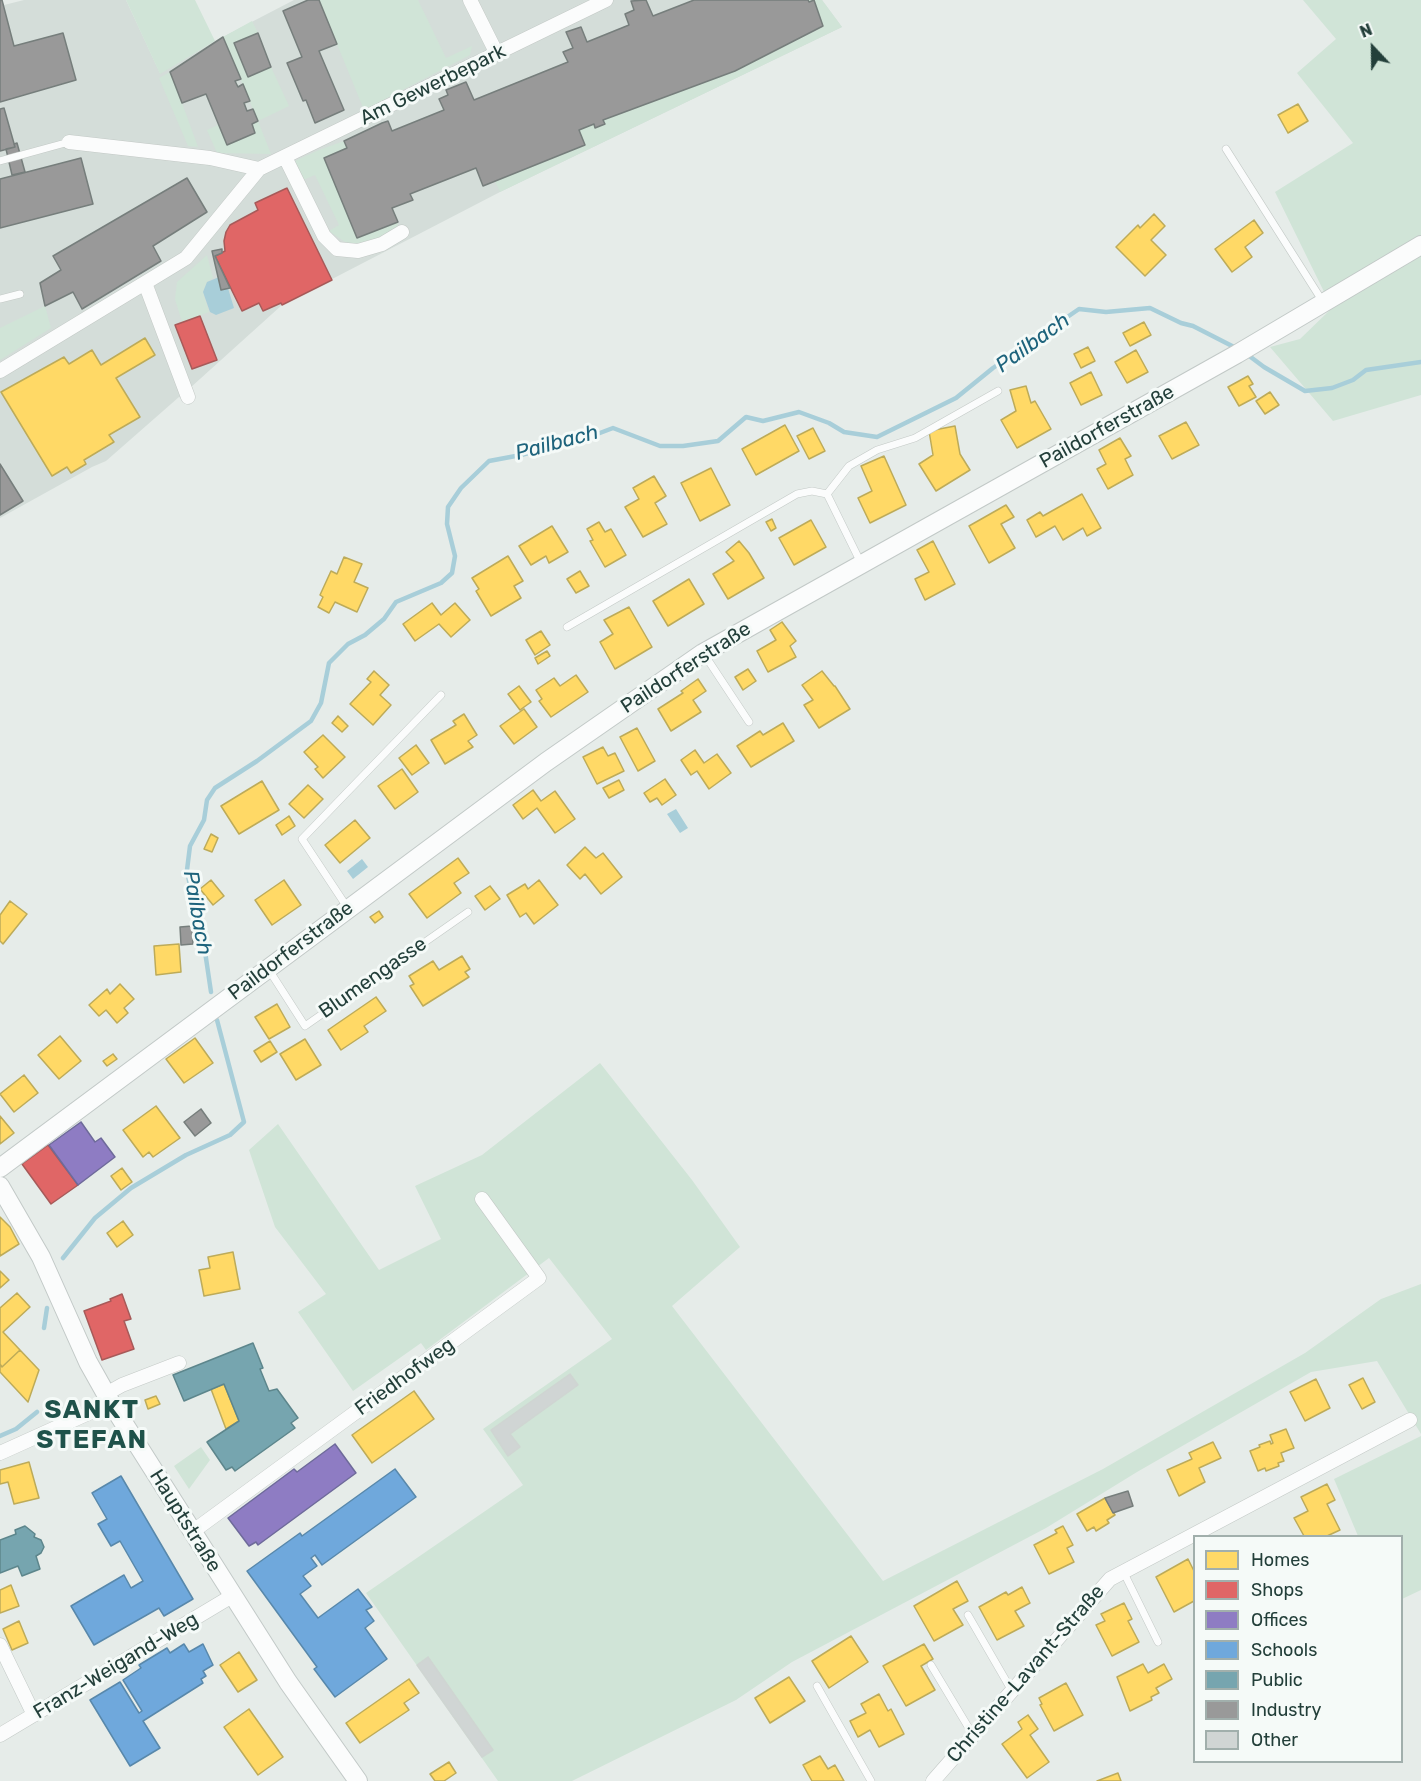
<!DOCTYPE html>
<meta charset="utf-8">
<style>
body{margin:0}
#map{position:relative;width:1421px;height:1781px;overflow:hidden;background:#e6ece9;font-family:Rubik,sans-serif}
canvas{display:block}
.legend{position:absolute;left:1193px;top:1535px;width:210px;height:228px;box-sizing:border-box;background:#f5faf8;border:2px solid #a1afac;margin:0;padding:8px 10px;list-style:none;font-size:18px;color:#233f3a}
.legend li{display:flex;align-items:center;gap:12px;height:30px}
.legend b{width:30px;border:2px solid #a1afac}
.north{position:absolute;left:1343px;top:18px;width:60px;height:60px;-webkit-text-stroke:4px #f5faf8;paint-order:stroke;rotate:338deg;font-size:16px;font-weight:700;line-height:24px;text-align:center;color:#233f3a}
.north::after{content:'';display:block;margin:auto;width:21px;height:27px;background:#233f3a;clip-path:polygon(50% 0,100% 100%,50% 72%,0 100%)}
</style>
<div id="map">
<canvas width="1421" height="1781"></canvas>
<ul class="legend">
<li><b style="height:16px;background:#ffd966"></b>Homes</li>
<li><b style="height:16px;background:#e06666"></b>Shops</li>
<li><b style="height:16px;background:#8e7cc3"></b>Offices</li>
<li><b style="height:16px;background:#6fa8dc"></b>Schools</li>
<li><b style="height:16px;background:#76a5af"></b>Public</li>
<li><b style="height:16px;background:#999"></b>Industry</li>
<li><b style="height:16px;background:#d0d5d4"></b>Other</li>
</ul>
<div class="north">N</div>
</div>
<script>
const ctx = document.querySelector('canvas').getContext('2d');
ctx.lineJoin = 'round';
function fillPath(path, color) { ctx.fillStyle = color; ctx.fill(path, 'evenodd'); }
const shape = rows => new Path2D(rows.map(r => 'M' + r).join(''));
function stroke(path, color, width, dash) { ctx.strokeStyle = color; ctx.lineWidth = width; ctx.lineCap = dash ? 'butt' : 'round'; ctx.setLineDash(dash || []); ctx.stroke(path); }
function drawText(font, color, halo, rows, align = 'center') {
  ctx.font = font + ' Rubik,sans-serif'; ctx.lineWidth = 6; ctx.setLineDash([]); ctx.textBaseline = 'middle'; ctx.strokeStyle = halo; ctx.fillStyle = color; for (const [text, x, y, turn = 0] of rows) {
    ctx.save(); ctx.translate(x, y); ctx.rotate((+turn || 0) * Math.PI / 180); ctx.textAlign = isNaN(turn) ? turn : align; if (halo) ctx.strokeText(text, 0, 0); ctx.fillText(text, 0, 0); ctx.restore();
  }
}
fillPath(shape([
 [0,0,2,0,4,5,24,0,126,0,160,73,215,41,294,0,822,0,842,27,500,192,282,305,190,388,185,400,179,397,106,461,92,467,0,518]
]), '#d4ddd9');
fillPath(shape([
 [126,0,195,0,215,41,160,74],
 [319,0,418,0,446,58,472,46,470,55,364,110],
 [808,0,822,0,842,27,500,192,495,181,585,145,579,130,594,124,596,128,605,124,603,120,735,71,823,27,814,0,809,2],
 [1303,0,1421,0,1421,395,1333,421,1270,347,1300,339,1332,308,1275,192,1353,143,1297,73,1336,39],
 [252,21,258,33,234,43,247,76,271,67,289,106,258,121,271,154,217,153,207,130,218,125,227,145,255,133,252,124,258,121,223,37],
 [170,72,182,103,198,147,188,146,159,78],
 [344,141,347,148,324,158,357,238,398,222,397,229,389,234,370,242,358,245,345,242,329,231,339,225,315,175,303,180,295,161,319,150],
 [207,255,213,278,207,282,203,292,209,312,182,322,175,299,177,282],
 [45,306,51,328,0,360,0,328],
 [600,1063,692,1180,740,1247,672,1306,883,1581,1103,1469,1305,1353,1381,1299,1421,1284,1421,1434,1377,1361,1311,1372,1137,1472,1046,1528,792,1662,736,1700,572,1781,498,1781,366,1593,523,1485,483,1429,612,1339,549,1258,426,1350,421,1343,353,1391,298,1312,326,1294,275,1227,249,1150,278,1124,379,1270,441,1239,415,1186,482,1155],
 [1421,1436,1421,1590,1402,1599,1402,1536,1358,1536,1334,1479],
 [201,1447,210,1460,189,1489,174,1466]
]), '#d0e4d7');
fillPath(shape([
 [224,275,234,308,216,315,210,312,203,292,207,282],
 [676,809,688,828,680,833,667,814],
 [362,859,368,867,353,879,347,871]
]), '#a8ced9');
const homes = shape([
 [1298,104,1308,121,1288,133,1278,115,1298,104],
 [1154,214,1165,226,1151,240,1166,255,1145,276,1116,247,1138,225,1140,228,1154,214],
 [1254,220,1263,233,1245,247,1252,257,1232,272,1215,249,1254,220],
 [1144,322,1151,335,1130,346,1123,333,1144,322],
 [145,338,155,355,116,378,140,417,109,435,114,442,84,460,86,464,71,473,67,467,52,476,1,392,64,357,69,364,92,350,101,365,145,338],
 [1088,347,1095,361,1081,368,1074,354,1088,347],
 [1136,350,1148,372,1127,383,1115,362,1136,350],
 [1091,372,1102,395,1081,405,1070,383,1091,372],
 [1248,376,1253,384,1249,386,1256,397,1239,406,1228,387,1248,376],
 [1026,386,1031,403,1035,401,1051,429,1017,448,1001,420,1016,411,1010,390,1026,386],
 [1270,392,1279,405,1265,414,1256,401,1270,392],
 [1186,422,1199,445,1172,459,1159,436,1186,422],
 [785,425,799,451,756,475,742,449,785,425],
 [955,426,960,454,970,470,936,491,919,464,933,455,929,431,955,426],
 [813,428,825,451,809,459,797,436,813,428],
 [1120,438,1131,456,1125,459,1133,475,1108,489,1097,469,1106,464,1099,450,1120,438],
 [884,456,906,505,870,523,858,498,872,491,861,466,884,456],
 [711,468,730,505,700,521,681,483,711,468],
 [654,476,666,496,655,503,667,524,643,537,625,507,639,499,633,488,654,476],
 [1082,494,1101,528,1087,536,1083,528,1063,540,1055,526,1036,537,1027,520,1040,512,1043,516,1082,494],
 [1006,505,1014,517,1001,524,1015,548,989,563,969,526,1006,505],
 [772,519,776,528,771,531,766,522,772,519],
 [811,520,826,547,794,565,779,538,811,520],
 [599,522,605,532,611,529,626,555,605,567,590,541,593,540,587,529,599,522],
 [552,526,568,552,549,563,546,556,531,565,519,546,552,526],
 [739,541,749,553,764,578,728,599,713,574,734,561,726,552,739,541],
 [933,541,955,584,925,600,915,579,929,572,917,550,933,541],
 [508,556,523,581,514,586,521,598,491,616,476,591,479,589,472,578,508,556],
 [344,557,362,564,354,582,368,588,357,612,335,602,329,613,318,607,323,597,320,595,331,571,337,574,344,557],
 [580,571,589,586,576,593,567,579,580,571],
 [689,579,704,604,668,626,653,601,689,579],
 [432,603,441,615,455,603,470,620,451,637,439,624,415,641,403,624,432,603],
 [629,607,652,647,615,669,600,642,613,634,604,620,629,607],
 [782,622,796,641,790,646,796,657,768,672,757,651,776,640,770,630,782,622],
 [541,631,550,645,535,655,526,640,541,631],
 [547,651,550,656,538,664,535,658,547,651],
 [748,669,756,681,743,690,735,677,748,669],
 [374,671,389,685,380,695,391,705,373,725,350,704,371,682,367,679,374,671],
 [822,671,834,686,835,686,850,709,819,728,804,705,813,700,802,685,822,671],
 [576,675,588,692,551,717,539,701,542,699,536,690,554,678,560,686,576,675],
 [698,679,706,691,693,700,701,712,671,731,658,709,683,693,681,691,698,679],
 [519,686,531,702,520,710,508,694,519,686],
 [524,709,537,727,514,744,500,726,524,709],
 [464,714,477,735,468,741,473,747,445,764,431,740,456,725,453,721,464,714],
 [338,716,348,726,342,732,332,723,338,716],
 [783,723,794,741,751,767,737,746,760,731,763,735,783,723],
 [637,728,655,761,638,771,620,737,637,728],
 [323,735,345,757,323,778,315,769,318,767,304,752,323,735],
 [416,745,429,763,412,775,399,758,416,745],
 [603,747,608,756,615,753,624,771,597,784,583,757,603,747],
 [695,750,704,763,717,754,731,773,709,789,697,771,691,775,681,760,695,750],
 [402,769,418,792,395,809,378,786,402,769],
 [665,779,676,795,662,805,657,798,650,802,644,793,665,779],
 [619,780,624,790,609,798,603,788,619,780],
 [262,781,279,810,239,834,221,806,262,781],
 [308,785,323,799,304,818,289,804,308,785],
 [533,790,541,801,555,791,575,819,555,833,537,808,523,819,513,805,533,790],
 [289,816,295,826,282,835,276,825,289,816],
 [355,820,370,838,340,863,325,845,355,820],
 [211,834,218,838,212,852,204,849,211,834],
 [585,847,596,858,603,853,622,877,601,894,585,874,580,879,567,865,585,847],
 [458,858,469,873,454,883,461,893,427,918,409,894,458,858],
 [211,880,224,896,213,905,200,889,211,880],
 [284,880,301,905,272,925,255,900,284,880],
 [539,880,558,905,534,924,526,913,520,917,507,895,525,884,528,889,539,880],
 [490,886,500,899,485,910,475,896,490,886],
 [10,901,27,914,3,944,0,941,0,915,10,901],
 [379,911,383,917,375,923,370,917,379,911],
 [179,944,181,972,156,975,154,946,179,944],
 [462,956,470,969,465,972,469,977,423,1006,410,986,414,984,409,976,433,961,439,970,462,956],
 [120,984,134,999,124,1008,128,1013,117,1023,106,1010,99,1016,89,1005,107,989,110,994,120,984],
 [376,997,386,1011,364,1026,368,1032,341,1050,328,1030,376,997],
 [277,1004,290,1027,269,1039,255,1017,277,1004],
 [60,1036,81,1061,59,1079,38,1055,60,1036],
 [195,1038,213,1063,184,1083,166,1059,195,1038],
 [305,1039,321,1065,296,1080,280,1054,305,1039],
 [270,1041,277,1052,261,1062,254,1051,270,1041],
 [113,1054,117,1059,107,1066,103,1061,113,1054],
 [24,1075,38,1093,14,1112,0,1094,24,1075],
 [156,1106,180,1138,153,1157,149,1152,143,1157,123,1130,156,1106],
 [0,1116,14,1133,0,1144,0,1116],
 [122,1168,132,1182,121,1190,111,1176,122,1168],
 [0,1217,10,1227,19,1244,0,1256,0,1217],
 [123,1221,133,1235,117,1247,107,1233,123,1221],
 [233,1252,240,1289,204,1296,199,1270,210,1268,208,1257,233,1252],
 [0,1271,9,1280,0,1288,0,1271],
 [17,1293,30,1307,3,1332,20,1350,2,1367,0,1364,0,1308,17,1293],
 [20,1350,39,1370,28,1402,0,1372,0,1364,2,1367,20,1350],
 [1363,1378,1375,1402,1362,1409,1349,1385,1363,1378],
 [1316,1379,1330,1408,1305,1421,1290,1392,1316,1379],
 [224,1384,239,1421,226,1429,211,1389,224,1384],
 [414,1391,434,1419,372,1463,352,1435,414,1391],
 [156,1396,160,1404,148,1409,145,1400,156,1396],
 [1286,1429,1294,1448,1281,1453,1284,1461,1278,1463,1279,1466,1266,1471,1265,1468,1258,1471,1250,1451,1260,1447,1259,1445,1270,1441,1271,1444,1273,1443,1270,1435,1286,1429],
 [1213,1442,1221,1458,1199,1468,1205,1482,1179,1496,1167,1470,1192,1459,1189,1453,1213,1442],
 [29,1462,39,1498,14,1504,8,1482,0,1484,0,1470,29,1462],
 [1327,1484,1335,1500,1327,1504,1340,1530,1327,1536,1304,1536,1294,1518,1308,1511,1301,1497,1327,1484],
 [1105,1498,1115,1515,1107,1520,1109,1523,1096,1531,1094,1527,1087,1531,1077,1514,1105,1498],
 [1063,1526,1073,1545,1067,1548,1074,1562,1049,1574,1034,1545,1057,1533,1055,1530,1063,1526],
 [1188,1559,1194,1571,1194,1601,1174,1612,1156,1577,1188,1559],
 [957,1581,968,1601,953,1609,963,1625,934,1641,914,1606,957,1581],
 [11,1585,19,1606,0,1613,0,1590,11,1585],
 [1022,1587,1030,1603,1015,1611,1024,1626,997,1640,979,1607,1006,1592,1008,1595,1022,1587],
 [1124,1603,1132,1619,1128,1621,1139,1642,1112,1656,1096,1625,1105,1621,1101,1614,1124,1603],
 [19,1621,28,1643,12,1650,3,1629,19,1621],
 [851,1636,868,1662,829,1688,812,1661,851,1636],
 [924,1644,933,1659,921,1666,935,1690,906,1706,883,1666,924,1644],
 [239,1652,257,1680,238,1692,220,1665,239,1652],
 [1143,1664,1148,1673,1164,1664,1172,1679,1156,1688,1159,1693,1151,1697,1152,1700,1130,1711,1117,1677,1143,1664],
 [789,1677,805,1701,770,1723,755,1698,789,1677],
 [409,1679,419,1693,404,1703,409,1710,360,1743,346,1723,409,1679],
 [1066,1683,1083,1715,1054,1731,1040,1705,1042,1704,1039,1698,1066,1683],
 [879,1694,888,1711,891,1709,904,1734,879,1747,870,1730,858,1737,850,1721,866,1713,861,1704,879,1694],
 [249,1709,283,1757,258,1775,224,1727,249,1709],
 [1028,1715,1038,1729,1030,1735,1049,1762,1027,1778,1002,1744,1022,1729,1018,1722,1028,1715],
 [820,1756,828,1769,835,1765,844,1781,812,1781,803,1765,820,1756],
 [449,1762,456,1773,444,1781,435,1781,430,1774,449,1762],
 [1118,1773,1121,1781,1097,1781,1118,1773]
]);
fillPath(homes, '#ffd966');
stroke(homes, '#bdab59', 1.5);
const shops = shape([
 [287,188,332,280,282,305,281,303,263,311,259,303,242,311,215,256,225,251,224,241,226,232,230,225,258,210,255,203,287,188],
 [200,316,217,360,192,369,175,325,200,316],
 [48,1145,78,1185,51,1204,22,1164,48,1145],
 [122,1294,131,1319,124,1321,134,1349,102,1360,84,1311,111,1301,110,1299,122,1294]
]);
fillPath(shops, '#e06666');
stroke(shops, '#a75a59', 1.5);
const offices = shape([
 [81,1122,95,1142,101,1138,115,1157,78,1185,49,1145,81,1122],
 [335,1444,356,1473,258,1545,256,1542,249,1546,228,1518,294,1469,297,1472,335,1444]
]);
fillPath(offices, '#8e7cc3');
stroke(offices, '#6e6a9a', 1.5);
const schools = shape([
 [395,1469,416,1497,322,1565,315,1555,311,1558,317,1566,303,1576,311,1586,300,1594,318,1618,358,1589,372,1607,366,1610,374,1621,365,1628,387,1659,335,1697,314,1669,317,1667,247,1571,300,1533,302,1536,395,1469],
 [121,1476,193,1599,164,1616,159,1608,94,1645,71,1606,124,1575,131,1588,143,1581,120,1541,111,1546,98,1524,107,1519,92,1493,121,1476],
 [184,1644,189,1652,203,1644,213,1665,203,1671,206,1676,201,1679,203,1683,143,1721,160,1748,130,1766,90,1700,120,1682,139,1713,142,1711,123,1680,141,1668,139,1665,167,1648,170,1653,184,1644]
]);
fillPath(schools, '#6fa8dc');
stroke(schools, '#5888ab', 1.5);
const public = shape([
 [253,1343,263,1368,260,1369,269,1391,277,1389,298,1418,291,1423,295,1428,235,1471,232,1467,226,1470,207,1442,239,1421,224,1384,184,1401,173,1375,253,1343],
 [25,1526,35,1534,34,1537,41,1540,44,1547,41,1553,36,1556,40,1569,22,1576,18,1566,0,1573,0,1540,16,1534,15,1530,25,1526]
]);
fillPath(public, '#76a5af');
stroke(public, '#5d868c', 1.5);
const industry = shape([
 [0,0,2,0,14,46,63,33,76,80,0,102,0,0],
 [308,0,319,0,337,44,319,51,344,110,315,123,306,100,303,101,287,63,302,57,283,11,308,0],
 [646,0,653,16,694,0,808,0,809,2,814,0,823,26,735,71,603,120,605,124,595,128,594,124,579,130,585,145,483,186,476,168,410,194,413,200,392,208,398,222,357,238,324,158,347,148,344,141,382,123,388,121,392,131,444,110,439,99,448,95,446,90,466,82,474,100,568,62,563,52,573,48,566,32,581,27,587,42,629,25,625,14,634,10,631,1,646,0],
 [258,33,271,67,248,77,234,43,258,33],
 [223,37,241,79,235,81,238,87,243,84,250,101,244,103,247,111,253,109,258,121,252,124,255,133,227,145,206,94,182,103,170,72,223,37],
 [4,108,15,147,0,151,0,109,4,108],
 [17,143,25,172,12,175,6,149,15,147,14,144,17,143],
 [81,158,93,204,0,228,0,179,81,158],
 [187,178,207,212,153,246,161,261,82,309,73,292,45,306,40,283,61,270,53,256,187,178],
 [222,249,222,253,215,256,230,288,221,290,212,251,222,249],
 [0,464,23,501,0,515,0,464],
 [192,926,193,944,181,945,180,927,192,926],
 [201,1109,211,1123,195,1136,184,1122,201,1109],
 [1128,1491,1133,1506,1113,1513,1105,1498,1128,1491]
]);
fillPath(industry, '#999');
stroke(industry, '#767e7c', 1.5);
stroke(shape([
 [1248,355,1264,367,1305,391,1332,388,1353,380,1366,370,1421,362],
 [211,992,199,911,191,891,187,870,190,846,204,820,207,800,215,788,257,761,311,721,321,703,329,663,348,644,365,635,384,619,396,602,441,583,452,573,455,556,447,524,448,507,461,488,489,461,521,455,592,436,613,428,660,446,683,446,718,441,746,417,763,421,799,412,829,423,844,432,877,437,956,398,993,368,1079,309,1106,312,1150,308,1181,323,1193,326,1236,348],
 [63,1258,95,1218,131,1188,186,1155,230,1135,244,1122,217,1020],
 [44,1328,47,1308],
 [0,1436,16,1429,37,1412]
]), '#a8ced9', 4.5);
const building = shape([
 [570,1374,578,1385,510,1434,520,1447,508,1456,491,1430,570,1374],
 [428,1657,493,1750,482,1757,417,1665,428,1657]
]);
fillPath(building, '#d0d5d4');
stroke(building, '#cfd5d2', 1.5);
const lane = shape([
 [1226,149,1323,302],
 [0,161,69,142],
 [0,299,20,294],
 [827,494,849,466,877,450,915,438,998,391],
 [567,627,797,494,812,491,827,494,861,563],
 [704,654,749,722],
 [347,907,302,839,441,695],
 [269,970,305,1026,468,912],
 [1124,1573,1158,1642],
 [968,1615,1012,1691],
 [931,1665,973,1735],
 [817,1686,871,1781]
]);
const street = shape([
 [470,0,497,54],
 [69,142,210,158,259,169,606,0],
 [285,157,324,236,337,249,358,251,382,244,402,232],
 [145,283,188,397],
 [0,371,186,258,259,169],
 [106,1394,122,1385,179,1363],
 [0,1453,111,1403],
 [192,1532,539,1278,482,1199],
 [0,1645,34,1715],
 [0,1735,232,1596],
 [933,1781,1110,1579,1410,1420]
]);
const secondary = shape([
 [0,1168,546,762,703,653,1237,354,1421,245],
 [0,1186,41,1257,88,1362,111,1403,288,1682,358,1781]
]);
stroke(lane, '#c3c9c6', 8);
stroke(street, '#c3c9c6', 15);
stroke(secondary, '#c2c9c7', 20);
stroke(lane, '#fbfcfc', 7);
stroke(street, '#fbfcfc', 14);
stroke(secondary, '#fbfcfc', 18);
drawText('20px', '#233f3a', '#f5faf8', [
 ["Am Gewerbepark",433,85,-26],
 ["Paildorferstraße",1107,427,-29],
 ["Paildorferstraße",686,668,-33],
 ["Paildorferstraße",291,951,-37],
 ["Blumengasse",373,978,-35],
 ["Friedhofweg",405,1377,-36],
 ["Hauptstraße",185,1521,58],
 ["Franz-Weigand-Weg",116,1666,-31],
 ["Christine-Lavant-Straße",1026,1674,-49]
]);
drawText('italic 21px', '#1d637c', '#f5faf8', [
 ["Pailbach",1033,343,-36],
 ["Pailbach",557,443,-15],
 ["Pailbach",197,913,80]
]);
ctx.letterSpacing = '1.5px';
drawText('bold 26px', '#1f524a', '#f5faf8', [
 ["SANKT",92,1410],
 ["STEFAN",92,1440]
]);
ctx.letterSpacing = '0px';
</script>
